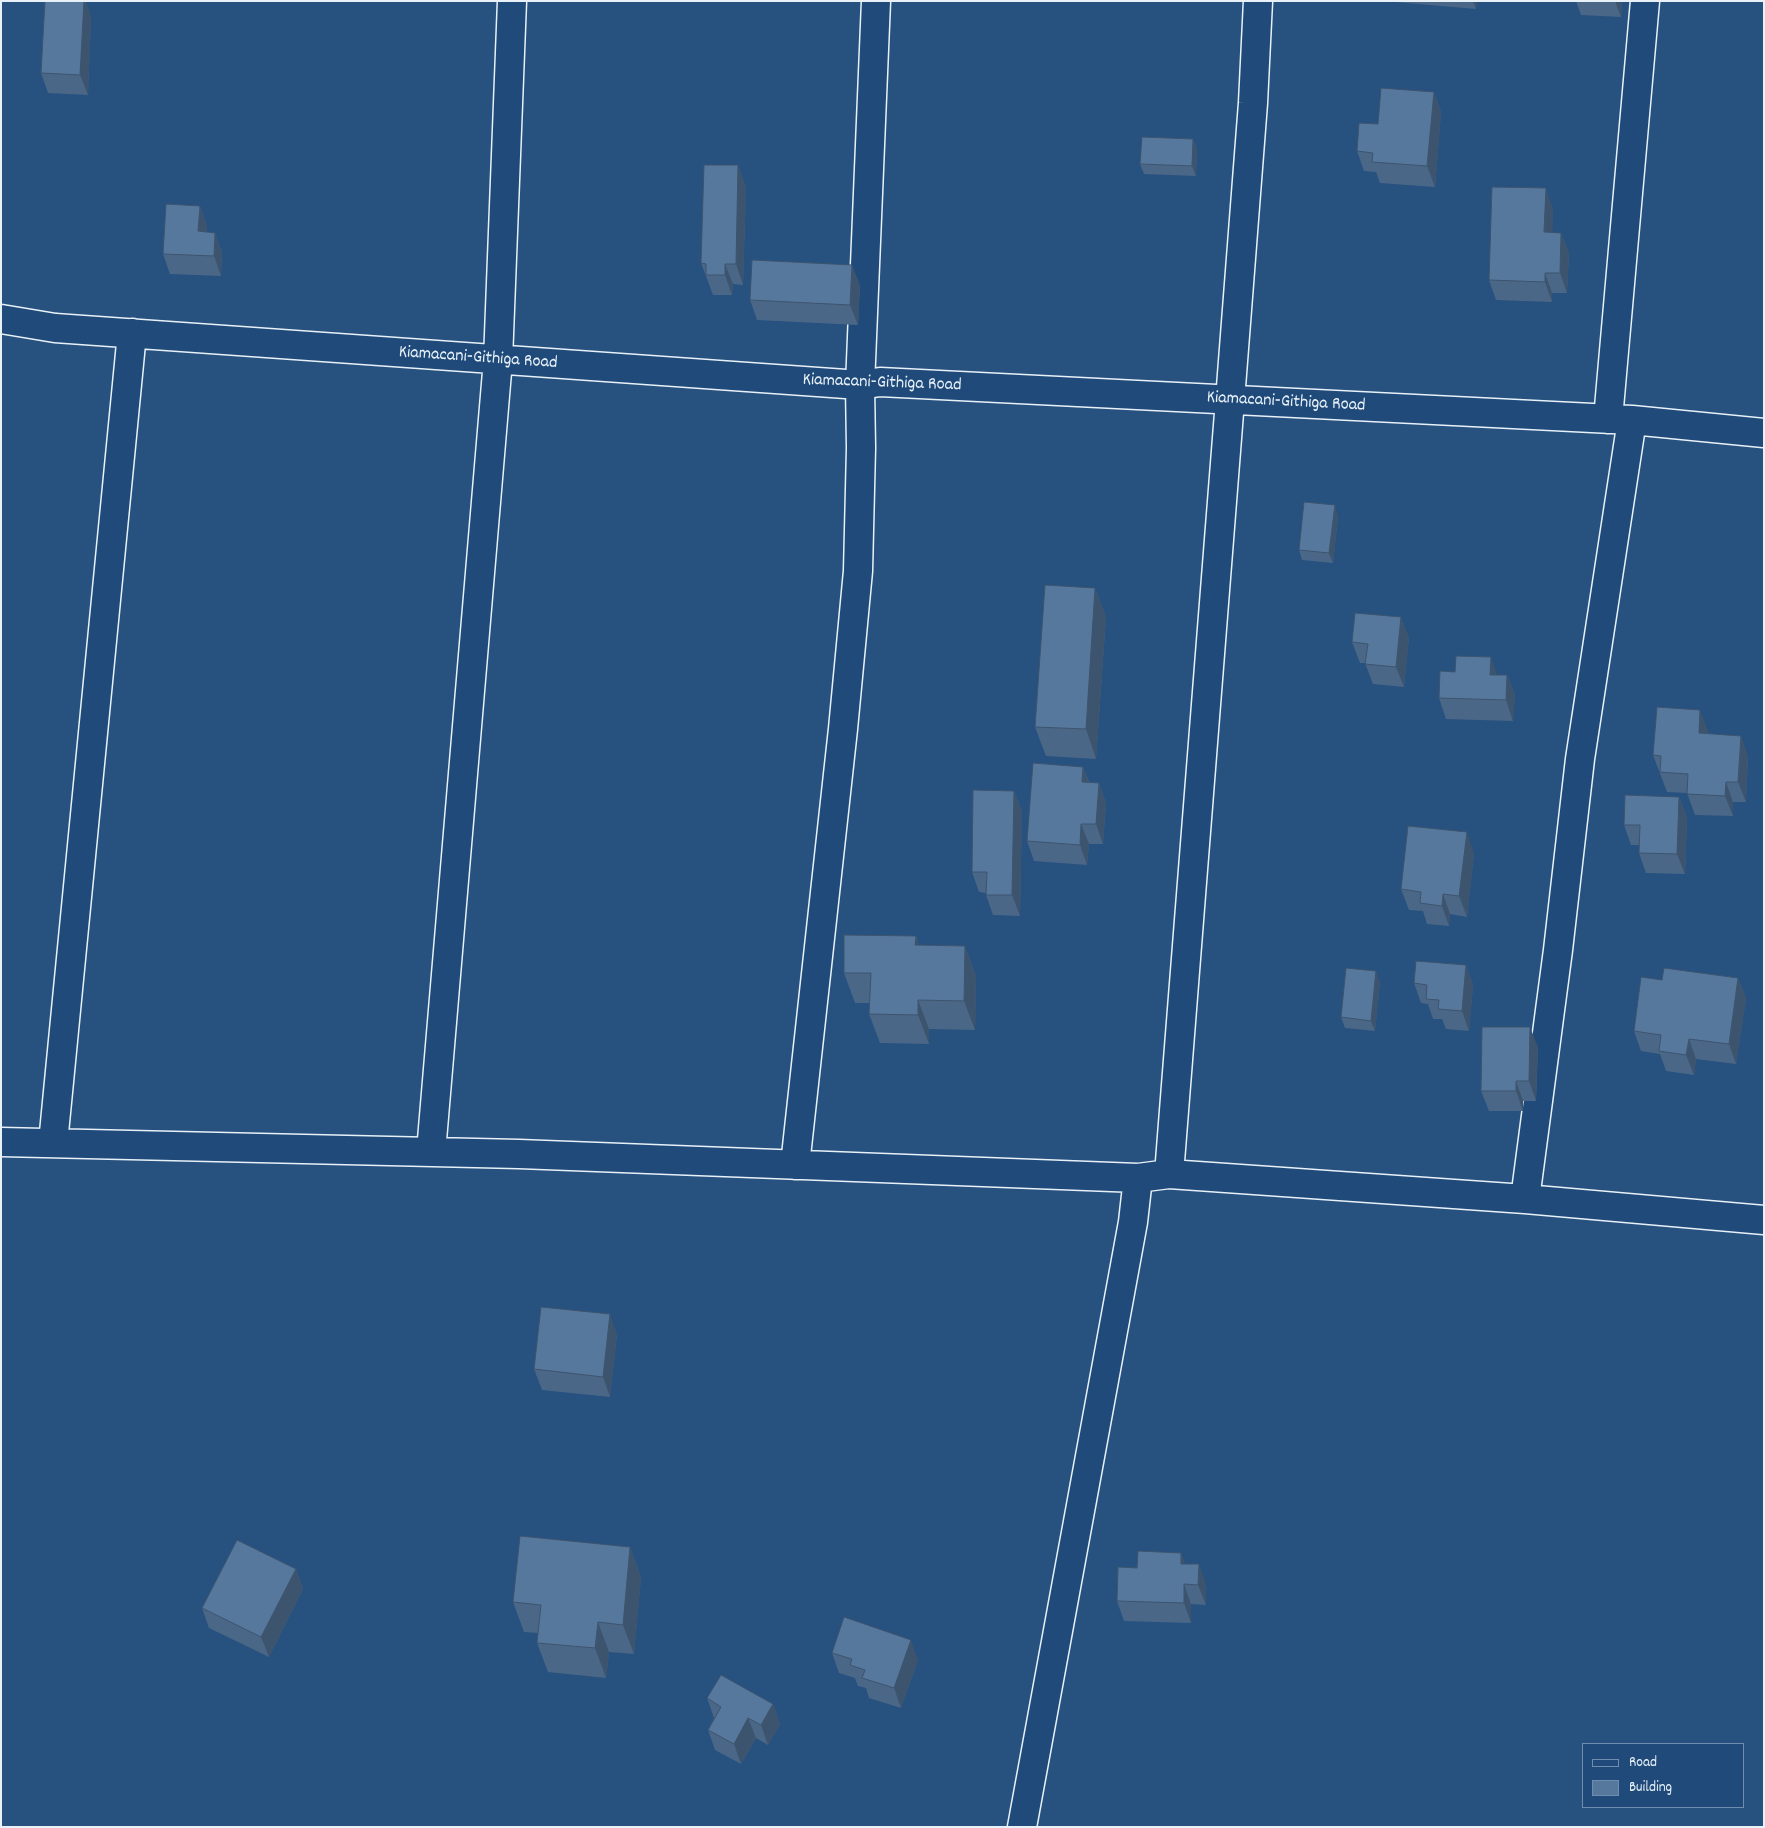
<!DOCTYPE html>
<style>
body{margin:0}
#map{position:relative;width:1765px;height:1828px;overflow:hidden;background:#27517f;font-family:Dekko,sans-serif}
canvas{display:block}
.frame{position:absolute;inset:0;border:2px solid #e8f1f8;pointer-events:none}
.legend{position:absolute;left:1582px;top:1743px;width:162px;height:65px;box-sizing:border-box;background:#1f4a7a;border:1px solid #6f8dac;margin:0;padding:6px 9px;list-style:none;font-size:15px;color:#e8f1f8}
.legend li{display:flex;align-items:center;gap:10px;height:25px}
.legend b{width:25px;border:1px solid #6f8dac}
</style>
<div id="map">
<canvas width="1765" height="1828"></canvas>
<div class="frame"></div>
<ul class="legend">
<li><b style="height:6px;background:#1f4a7a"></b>Road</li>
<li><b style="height:14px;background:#57789d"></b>Building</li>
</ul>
</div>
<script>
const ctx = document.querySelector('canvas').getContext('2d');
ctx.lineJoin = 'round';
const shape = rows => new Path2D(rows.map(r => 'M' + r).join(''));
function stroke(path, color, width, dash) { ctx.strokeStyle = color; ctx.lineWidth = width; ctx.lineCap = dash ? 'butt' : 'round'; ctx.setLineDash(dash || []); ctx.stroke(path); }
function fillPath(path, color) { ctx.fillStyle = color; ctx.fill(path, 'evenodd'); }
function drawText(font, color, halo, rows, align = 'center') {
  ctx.font = font + ' Dekko,sans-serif'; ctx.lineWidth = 5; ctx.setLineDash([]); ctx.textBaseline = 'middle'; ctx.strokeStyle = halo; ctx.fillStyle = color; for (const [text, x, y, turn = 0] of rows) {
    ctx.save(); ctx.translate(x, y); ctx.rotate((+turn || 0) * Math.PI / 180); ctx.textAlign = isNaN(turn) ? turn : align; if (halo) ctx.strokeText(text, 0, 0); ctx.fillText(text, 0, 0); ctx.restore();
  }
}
const minor = shape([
 [1,319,55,328,860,385,880,382,1632,420,1764,433],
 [1608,419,1645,1],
 [1,1142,519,1154,1138,1178,1169,1174,1525,1199,1764,1220],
 [53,1143,132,333],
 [431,1152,498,360,512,1],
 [795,1165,843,729,858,571,861,448,860,385,876,1],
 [1169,1174,1230,400,1253,103,1258,1],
 [1525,1199,1558,950,1580,759,1632,420],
 [1022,1827,1133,1222,1138,1178]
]);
stroke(minor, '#e8f1f8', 31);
stroke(minor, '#1f4a7a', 28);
fillPath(shape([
 [1384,1,1477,1,1476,9],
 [1576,1,1622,1,1621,17,1581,15],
 [91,16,88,95,48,93,41,73],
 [1434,92,1441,112,1435,187,1380,183,1376,172,1364,171,1357,151,1378,124],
 [1193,139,1197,149,1196,176,1144,174,1140,164],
 [746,186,743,285,733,284,732,295,713,295,701,263],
 [200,206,207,226,207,232,215,233,222,253,221,276,170,274,163,254],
 [1553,209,1552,233,1561,233,1569,253,1567,293,1552,293,1552,302,1496,300,1489,280],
 [860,285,858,325,757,320,750,300],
 [1338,516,1333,563,1302,560,1299,550],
 [1095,588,1106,617,1096,759,1046,756,1035,727],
 [1409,637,1404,687,1373,684,1365,663,1360,663,1352,642],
 [1497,675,1507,675,1515,695,1513,721,1446,719,1439,698],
 [1708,730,1708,734,1748,756,1746,802,1733,802,1733,816,1695,815,1687,793,1667,792,1653,755],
 [1083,767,1089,782,1099,783,1106,803,1103,844,1089,844,1087,865,1034,861,1027,841],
 [1014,791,1022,811,1020,916,993,915,986,895,986,893,979,892,972,872],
 [1679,797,1687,817,1685,874,1646,873,1639,853,1639,845,1631,845,1624,825],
 [1474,853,1467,917,1450,914,1449,926,1427,924,1423,911,1409,910,1401,889],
 [916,936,919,945,965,946,976,976,975,1030,929,1029,929,1044,880,1043,869,1014,870,1003,855,1003,844,973],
 [1466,965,1473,985,1469,1031,1446,1029,1442,1019,1433,1019,1428,1004,1421,1003,1414,983],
 [1738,978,1746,998,1736,1064,1696,1059,1694,1075,1666,1071,1660,1054,1641,1051,1634,1031,1662,980],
 [1380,982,1375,1031,1345,1028,1341,1017],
 [1538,1047,1536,1101,1523,1101,1523,1111,1489,1111,1481,1091],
 [617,1334,610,1397,542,1390,534,1369],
 [630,1547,641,1577,634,1654,609,1652,606,1678,548,1672,537,1643,538,1633,524,1632,513,1602],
 [1181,1553,1185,1564,1206,1584,1206,1605,1191,1604,1191,1623,1124,1621,1117,1601,1137,1568],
 [296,1569,303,1589,269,1657,209,1628,202,1608],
 [832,1653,918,1660,901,1708,869,1698,866,1688,858,1686,855,1678,839,1673],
 [707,1698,773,1704,780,1724,768,1745,756,1738,741,1764,715,1750,708,1730,714,1718]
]), '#4b6787');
fillPath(shape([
 [84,1,86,1,91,16,88,95,80,75],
 [1473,1,1477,1,1476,9],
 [1615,1,1622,1,1621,17],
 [1434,92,1441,112,1435,187,1427,166],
 [1193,139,1197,149,1196,176,1192,166],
 [738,165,746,186,743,285,736,264],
 [1546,188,1553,209,1552,253,1544,232],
 [200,206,207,226,206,252,198,231],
 [215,233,222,253,221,276,214,256],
 [1561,233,1569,253,1567,293,1560,273],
 [725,264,733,284,732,295,725,275],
 [852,265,860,285,858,325,850,305],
 [1545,273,1552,293,1552,302,1545,282],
 [1335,505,1338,516,1333,563,1329,553],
 [1095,588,1106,617,1096,759,1086,729],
 [1401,617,1409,637,1404,687,1396,667],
 [1491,657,1498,677,1490,675],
 [1507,675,1515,695,1513,721,1506,700],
 [1700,710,1708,730,1706,754,1699,733],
 [1741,736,1748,756,1746,802,1738,782],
 [1083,767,1090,787,1082,782],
 [1726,782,1733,802,1733,816,1725,796],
 [1099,783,1106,803,1103,844,1096,824],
 [1014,791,1022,811,1020,916,1012,895],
 [1679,797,1687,817,1685,874,1677,854],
 [1081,824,1089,844,1087,865,1080,845],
 [1467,832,1474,853,1467,917,1459,896],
 [1443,894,1450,914,1449,926,1442,906],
 [916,936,927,966,915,945],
 [965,946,976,976,975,1030,964,1001],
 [1466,965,1473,985,1469,1031,1462,1011],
 [1376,971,1380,982,1375,1031,1371,1021],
 [1738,978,1746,998,1736,1064,1729,1044],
 [918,1000,929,1029,929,1044,918,1015],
 [1530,1027,1538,1047,1536,1101,1529,1081],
 [1689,1039,1696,1059,1694,1075,1686,1055],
 [1516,1081,1523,1101,1523,1111,1516,1091],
 [610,1314,617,1334,610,1397,603,1377],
 [630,1547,641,1577,634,1654,623,1625],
 [1181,1553,1189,1573,1181,1564],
 [1199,1564,1206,1584,1206,1605,1198,1585],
 [296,1569,303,1589,269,1657,261,1637],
 [1184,1584,1191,1604,1191,1623,1184,1603],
 [598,1622,609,1652,606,1678,595,1648],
 [911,1640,918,1660,901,1708,894,1688],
 [773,1704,780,1724,768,1745,761,1725],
 [748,1718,756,1738,741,1764,734,1744]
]), '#3d546e');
const building = shape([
 [45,1,84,1,80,75,41,73,45,1],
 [1381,88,1434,92,1427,166,1372,162,1373,153,1357,151,1359,123,1378,124,1381,88],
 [1142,137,1193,139,1192,166,1140,164,1142,137],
 [704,165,738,165,736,264,725,264,725,275,706,275,706,264,701,263,704,165],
 [1492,187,1546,188,1544,232,1561,233,1560,273,1545,273,1545,282,1489,280,1492,187],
 [166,204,200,206,198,231,215,233,214,256,163,254,166,204],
 [752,260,852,265,850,305,750,300,752,260],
 [1304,502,1335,505,1329,553,1299,550,1304,502],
 [1045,585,1095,588,1086,729,1035,727,1045,585],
 [1355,613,1401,617,1396,667,1365,664,1368,644,1352,642,1355,613],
 [1456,656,1491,657,1490,675,1507,675,1506,700,1439,698,1440,671,1455,672,1456,656],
 [1657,707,1700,710,1699,733,1741,736,1738,782,1726,782,1725,796,1687,794,1688,774,1660,772,1661,756,1653,755,1657,707],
 [1033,763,1083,767,1082,782,1099,783,1096,824,1081,824,1080,845,1027,841,1033,763],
 [973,790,1014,791,1012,895,986,895,987,872,972,872,973,790],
 [1625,795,1679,797,1677,854,1639,853,1640,825,1624,825,1625,795],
 [1408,826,1467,832,1459,896,1443,894,1442,906,1420,903,1421,892,1401,889,1408,826],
 [844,935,916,936,915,945,965,946,964,1001,918,1000,918,1015,869,1014,871,973,844,973,844,935],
 [1416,961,1466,965,1462,1011,1438,1009,1439,1000,1426,999,1427,985,1414,983,1416,961],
 [1346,968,1376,971,1371,1021,1341,1017,1346,968],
 [1664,968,1738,978,1729,1044,1689,1039,1686,1055,1659,1051,1661,1035,1634,1031,1641,977,1662,980,1664,968],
 [1482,1027,1530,1027,1529,1081,1516,1081,1516,1091,1481,1091,1482,1027],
 [541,1307,610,1314,603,1377,534,1369,541,1307],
 [520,1536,630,1547,623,1625,598,1622,595,1648,537,1643,541,1605,513,1602,520,1536],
 [237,1540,296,1569,261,1637,202,1608,237,1540],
 [1138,1551,1181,1553,1181,1564,1199,1564,1198,1585,1184,1584,1184,1603,1117,1601,1118,1567,1137,1568,1138,1551],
 [844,1617,911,1640,894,1688,862,1678,865,1670,850,1665,852,1659,832,1653,844,1617],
 [721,1675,773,1704,761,1725,748,1718,734,1744,708,1730,721,1707,707,1698,721,1675]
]);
fillPath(building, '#57789d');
stroke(building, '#3d546e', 1);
drawText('18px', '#e8f1f8', '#1f4a7a', [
 ["Kiamacani-Githiga Road",478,359,4],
 ["Kiamacani-Githiga Road",882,384,2],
 ["Kiamacani-Githiga Road",1286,403,3]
]);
</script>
